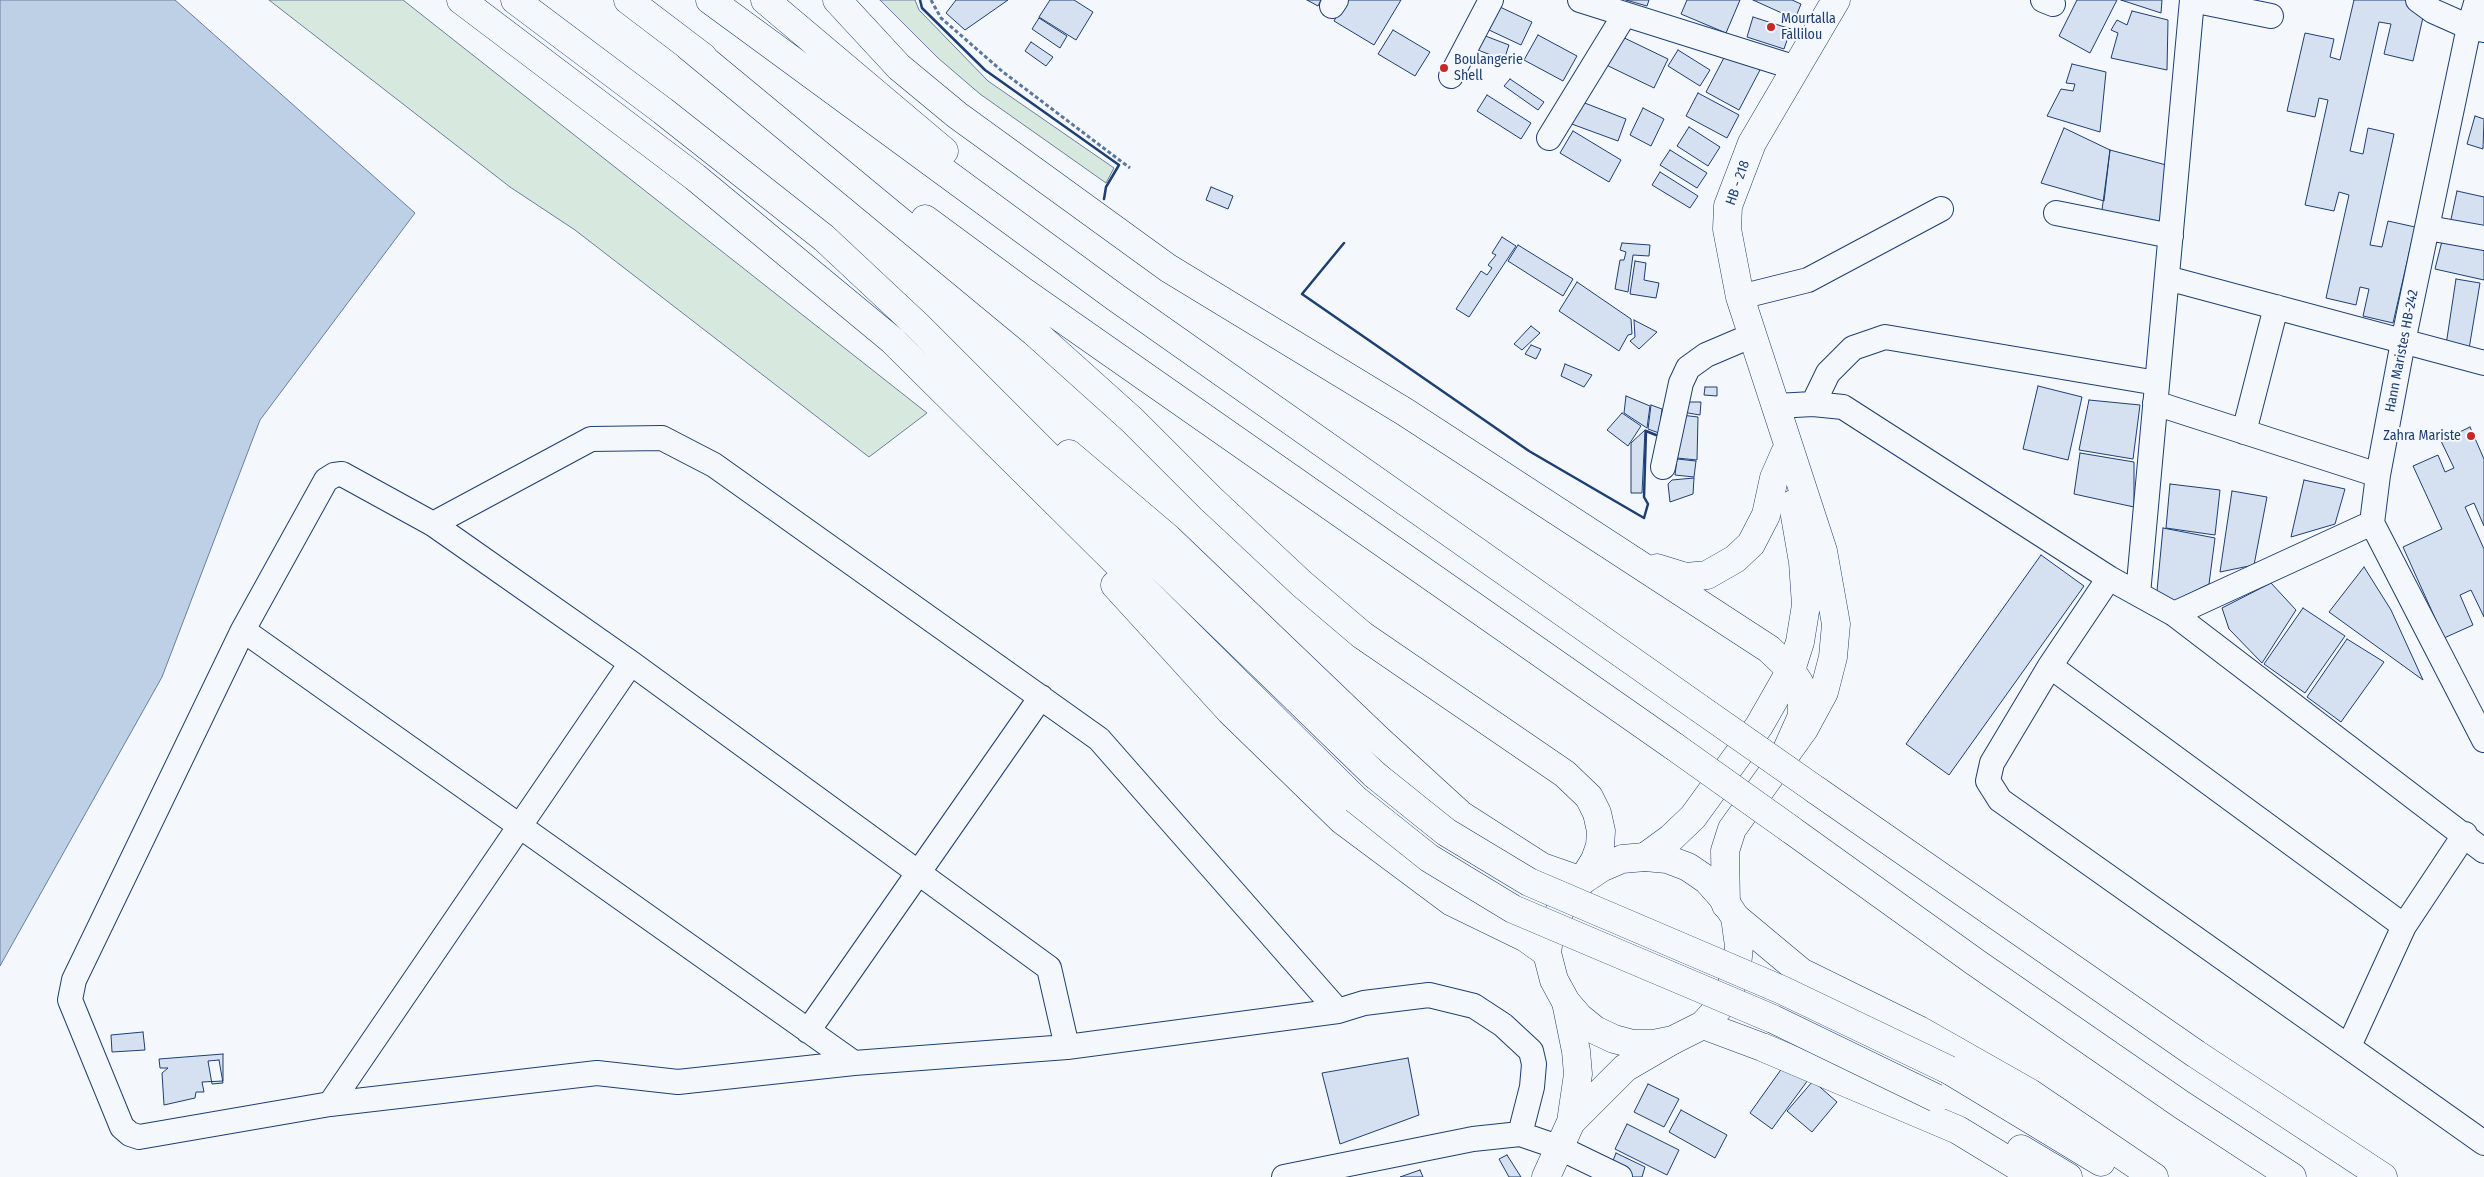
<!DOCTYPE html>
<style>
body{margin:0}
canvas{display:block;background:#f4f7fb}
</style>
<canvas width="2484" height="1177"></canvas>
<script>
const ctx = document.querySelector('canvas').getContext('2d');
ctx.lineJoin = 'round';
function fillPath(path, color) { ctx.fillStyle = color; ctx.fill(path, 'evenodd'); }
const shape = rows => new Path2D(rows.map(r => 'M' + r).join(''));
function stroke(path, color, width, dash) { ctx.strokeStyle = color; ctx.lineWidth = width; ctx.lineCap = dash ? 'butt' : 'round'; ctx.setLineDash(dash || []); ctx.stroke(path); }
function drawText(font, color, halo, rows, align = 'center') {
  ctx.font = font + ' "Fira Sans Condensed",sans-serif'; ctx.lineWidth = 4; ctx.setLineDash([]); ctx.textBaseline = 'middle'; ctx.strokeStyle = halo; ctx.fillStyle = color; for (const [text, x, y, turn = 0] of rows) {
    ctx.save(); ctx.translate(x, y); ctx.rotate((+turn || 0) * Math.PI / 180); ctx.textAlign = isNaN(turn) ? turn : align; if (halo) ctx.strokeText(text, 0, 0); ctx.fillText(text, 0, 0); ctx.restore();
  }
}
const green = shape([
 [269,0,403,0,927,413,869,457,575,230,510,187,269,0],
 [880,0,915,0,919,10,988,81,1114,168,1106,183,980,94,938,58,880,0]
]);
fillPath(green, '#d7e8df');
stroke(green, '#687fa3', 1);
const water = shape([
 [0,0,175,0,415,213,260,420,162,677,0,966,0,0]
]);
fillPath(water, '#bed0e5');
stroke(water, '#687fa3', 1);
const building = shape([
 [956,0,1008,0,965,30,946,13,956,0],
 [1050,0,1074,0,1093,12,1076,40,1039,17,1050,0],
 [1307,0,1321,0,1318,6,1307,0],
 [1346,0,1401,0,1374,45,1334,21,1346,0],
 [1626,0,1649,0,1647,6,1626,0],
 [1687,0,1740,0,1726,33,1681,14,1687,0],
 [1753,0,1792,0,1801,4,1795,19,1753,0],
 [2077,0,2117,0,2090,53,2059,36,2077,0],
 [2121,0,2162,0,2161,13,2121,0],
 [2354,0,2427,0,2413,61,2384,54,2391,24,2379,22,2350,151,2363,154,2368,128,2394,134,2370,245,2382,247,2388,221,2415,227,2393,323,2363,316,2369,289,2360,287,2356,305,2326,298,2349,195,2339,192,2334,211,2305,205,2328,100,2319,98,2315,117,2287,111,2305,33,2334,39,2330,57,2340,60,2354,0],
 [1500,7,1532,22,1521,45,1489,30,1500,7],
 [2132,11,2168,20,2167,70,2111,58,2118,33,2111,30,2117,20,2127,25,2132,11],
 [1753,17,1791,29,1784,49,1747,37,1753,17],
 [1039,18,1067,36,1060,48,1032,29,1039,18],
 [1393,30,1430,52,1415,76,1378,54,1393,30],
 [1475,32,1509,45,1504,60,1470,47,1475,32],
 [1614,33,1668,59,1654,88,1600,62,1614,33],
 [1538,35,1577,56,1563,81,1524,60,1538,35],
 [1031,42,1053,57,1046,66,1025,51,1031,42],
 [1678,50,1710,70,1700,86,1668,66,1678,50],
 [1727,52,1760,70,1739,110,1706,92,1727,52],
 [2072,64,2106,72,2100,132,2047,116,2061,89,2073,91,2075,84,2066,83,2072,64],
 [1510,79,1544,102,1538,110,1504,86,1510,79],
 [1698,93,1739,115,1727,138,1686,116,1698,93],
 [1487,95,1531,123,1521,139,1477,111,1487,95],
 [1577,100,1626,119,1618,141,1569,123,1577,100],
 [1643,108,1664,119,1651,146,1630,135,1643,108],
 [2475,116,2484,119,2483,149,2467,144,2475,116],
 [1689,127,1720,147,1708,166,1677,146,1689,127],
 [2064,128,2110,150,2104,201,2041,183,2064,128],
 [1573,131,1621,160,1609,182,1560,153,1573,131],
 [1670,150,1707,173,1697,188,1660,165,1670,150],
 [2110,150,2170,166,2164,229,2102,210,2110,150],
 [1660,172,1698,196,1690,208,1652,185,1660,172],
 [1211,187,1233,196,1228,209,1206,200,1211,187],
 [2457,191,2484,197,2484,231,2450,224,2457,191],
 [1502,237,1516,246,1469,317,1456,309,1481,271,1487,275,1492,268,1488,265,1496,255,1492,253,1502,237],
 [2443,237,2484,247,2484,280,2435,269,2443,237],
 [1622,243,1650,245,1649,256,1633,255,1628,292,1615,289,1620,260,1624,260,1626,252,1620,250,1622,243],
 [1518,245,1573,279,1563,296,1508,261,1518,245],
 [1635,261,1646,263,1644,280,1659,283,1656,298,1630,294,1635,261],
 [2456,279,2480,283,2469,349,2446,345,2456,279],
 [1577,282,1631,319,1632,334,1628,335,1619,351,1559,311,1577,282],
 [1634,320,1657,332,1639,349,1630,341,1635,337,1634,320],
 [1531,326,1540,333,1522,350,1514,344,1531,326],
 [1531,345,1541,349,1536,359,1525,354,1531,345],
 [1565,364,1592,375,1584,387,1561,376,1565,364],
 [2038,386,2082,397,2068,460,2023,449,2038,386],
 [1705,387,1717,387,1717,396,1704,395,1705,387],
 [1626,396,1650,406,1647,428,1624,413,1626,396],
 [2089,400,2140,405,2133,459,2079,450,2089,400],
 [1683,402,1701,402,1700,415,1682,412,1683,402],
 [1651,405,1662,409,1659,433,1648,429,1651,405],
 [1622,413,1641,426,1628,446,1607,430,1622,413],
 [1681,415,1698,417,1697,460,1677,458,1681,415],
 [2470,427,2484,459,2484,526,2474,503,2465,507,2484,549,2484,617,2471,590,2460,595,2473,625,2444,638,2403,547,2442,529,2413,466,2438,455,2445,472,2454,468,2441,441,2470,427],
 [1645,430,1642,493,1631,493,1631,443,1645,430],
 [2080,453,2134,462,2134,507,2074,494,2080,453],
 [1677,459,1696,461,1694,477,1675,475,1677,459],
 [1694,478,1693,494,1670,502,1668,484,1672,480,1694,478],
 [2304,480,2345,489,2335,524,2291,537,2304,480],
 [2170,484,2220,490,2215,535,2166,528,2170,484],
 [2232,491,2267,497,2254,565,2220,572,2232,491],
 [2163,528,2215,538,2209,584,2174,601,2157,591,2163,528],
 [2041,555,2084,586,1949,775,1906,744,2041,555],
 [2364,567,2391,610,2423,680,2329,612,2364,567],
 [2271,583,2296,610,2262,663,2229,629,2222,608,2271,583],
 [2303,608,2345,636,2305,693,2264,664,2303,608],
 [2347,639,2384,662,2341,722,2307,697,2347,639],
 [143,1032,145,1050,112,1052,111,1035,143,1032],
 [223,1054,223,1081,202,1082,204,1092,196,1092,195,1098,164,1105,162,1073,168,1068,160,1068,159,1059,223,1054],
 [1408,1058,1419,1115,1340,1144,1322,1073,1408,1058],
 [219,1060,223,1083,212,1084,208,1061,219,1060],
 [1785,1064,1808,1080,1772,1129,1750,1113,1785,1064],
 [1813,1081,1837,1102,1812,1132,1787,1111,1813,1081],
 [1648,1084,1679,1099,1664,1127,1634,1112,1648,1084],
 [1681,1110,1727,1135,1715,1158,1669,1132,1681,1110],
 [1627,1124,1679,1150,1667,1175,1615,1149,1627,1124],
 [1616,1153,1645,1167,1642,1177,1627,1177,1609,1171,1616,1153],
 [1507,1155,1521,1177,1509,1177,1499,1159,1507,1155],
 [1420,1170,1423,1177,1400,1177,1420,1170]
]);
fillPath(building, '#d5e0f0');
stroke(building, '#1d3f73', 1);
const minor = shape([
 [1580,0,1796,68],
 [2043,0,2053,4],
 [2192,0,2271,16],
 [2418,0,2433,11,2469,27,2484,30],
 [2477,0,2469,27,2403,342,2378,475,2372,523,2484,740],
 [1332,6,1336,0],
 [1451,76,1491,0],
 [1549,138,1625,14],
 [2056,213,2171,236],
 [2428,228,2484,238],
 [2167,278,2484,363],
 [1740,297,1808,280,1941,209],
 [2155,403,2378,475],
 [1813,404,1828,373,1853,348,1885,337,2157,383],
 [1776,406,1813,404,1843,407,2109,578,2174,614,2484,851],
 [2244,432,2276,307],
 [1663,467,1681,383,1688,368,1706,355,1753,335],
 [433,524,591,439,662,438,714,465,1099,739,1338,1011],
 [2109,578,2050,666,1992,763,1988,781,2000,800,2484,1143],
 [2138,594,2192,0],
 [2174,614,2372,523],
 [243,630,854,1063],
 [2050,666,2404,926],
 [808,1031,1041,697],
 [2349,1046,2404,926,2465,834],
 [1067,1047,1049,968,631,663,433,524,342,474,334,475,326,480,243,630,74,980,70,1000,122,1127,130,1134,139,1137,330,1104,597,1073,678,1082,854,1063,1067,1047,1338,1011,1364,1003,1429,995,1474,1006,1503,1025,1531,1051,1534,1064,1532,1087,1520,1134],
 [330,1104,631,663],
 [1284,1177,1473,1139,1520,1134,1558,1147,1620,1177]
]);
const major = shape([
 [1645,857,1671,838,1693,817,1759,726,1791,670,1800,642,1806,605,1803,562,1793,504],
 [1726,905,1725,851,1732,829,1804,729,1824,692,1833,657,1836,624,1823,551,1740,297,1727,229,1728,206,1752,143,1836,0],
 [1566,1002,1576,1051,1578,1074,1571,1122],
 [1546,1177,1571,1122,1625,1068,1673,1040]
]);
const highway = shape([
 [461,0,695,177,892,340,1355,799],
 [515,0,663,111,824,238,917,325,1094,502,1375,775],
 [628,0,703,57],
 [710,0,1115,297,1699,708],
 [765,0,944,151],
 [837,0,899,67,957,115,1168,268,1405,412,1769,649,1791,670,1800,684,1802,699,1802,716,1785,754],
 [688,46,1034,332,1132,420,1211,499,1302,584,1362,635,1565,774,1589,797,1597,813,1601,831,1600,846,1595,860,1582,881,1565,901,1550,930,1547,953,1554,980,1566,1002,1579,1017,1595,1030,1614,1039,1633,1044,1653,1044,1673,1040,1703,1025,1723,1003,1736,976,1739,946,1735,917],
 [925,219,1024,292,1675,747],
 [1069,454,1168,538,1379,740,1461,815,1542,867,1582,881],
 [1657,568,1686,577,1707,575,1735,559,1751,544,1766,515,1774,478,1785,453],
 [1115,585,1230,711,1342,820,1452,902,1526,938,1547,953],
 [1816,790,2196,1054,2383,1177],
 [1790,829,1975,962,2182,1105,2292,1177],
 [1583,880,1601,868,1622,859,1645,857,1667,859,1688,867,1707,880,1722,897,1735,917,1801,972,1919,1030,2030,1093,2154,1177],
 [1703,1025,1762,1047,1958,1130,2035,1177],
 [1949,1070,2101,1162],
 [2021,1149,2068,1177]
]);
stroke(minor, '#1d3f73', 26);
stroke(major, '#1d3f73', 29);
stroke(highway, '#1d3f73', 29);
stroke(shape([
 [931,0,941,18,1003,72,1130,168]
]), '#5e769c', 3, [4, 2.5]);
stroke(minor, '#f4f7fb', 24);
stroke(major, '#f4f7fb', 28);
stroke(highway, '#f4f7fb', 28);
const highwayBridge = shape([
 [1699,708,1816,790],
 [1675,747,1790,829],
 [1375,775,1446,832,1529,882,1782,990,1949,1070],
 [1355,799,1429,858,1513,909,1773,1019,1936,1098]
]);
stroke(highwayBridge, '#1d3f73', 29, []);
stroke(highwayBridge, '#f4f7fb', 28);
stroke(shape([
 [920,0,922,8,985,70,1119,165,1106,187,1104,199],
 [1344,243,1302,294,1529,451,1644,518,1648,504,1644,497,1646,431,1656,435]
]), '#1d3f73', 2.5);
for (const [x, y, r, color] of [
 [1771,27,5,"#c62828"],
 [1444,68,5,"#c62828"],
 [2471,436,5,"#c62828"]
]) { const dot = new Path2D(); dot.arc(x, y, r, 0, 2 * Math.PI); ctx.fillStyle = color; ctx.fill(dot); stroke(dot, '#f4f7fb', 2); }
drawText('14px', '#1d3f73', '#f4f7fb', [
 ["Mourtalla",1781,19],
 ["Fallilou",1781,35],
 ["Boulangerie",1454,60],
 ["Shell",1454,76],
 ["Zahra Mariste",2461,436,"right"]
], 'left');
drawText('14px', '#1d3f73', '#f4f7fb', [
 ["HB - 218",1738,183,-71],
 ["Hann Maristes HB-242",2402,351,-79]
]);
</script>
